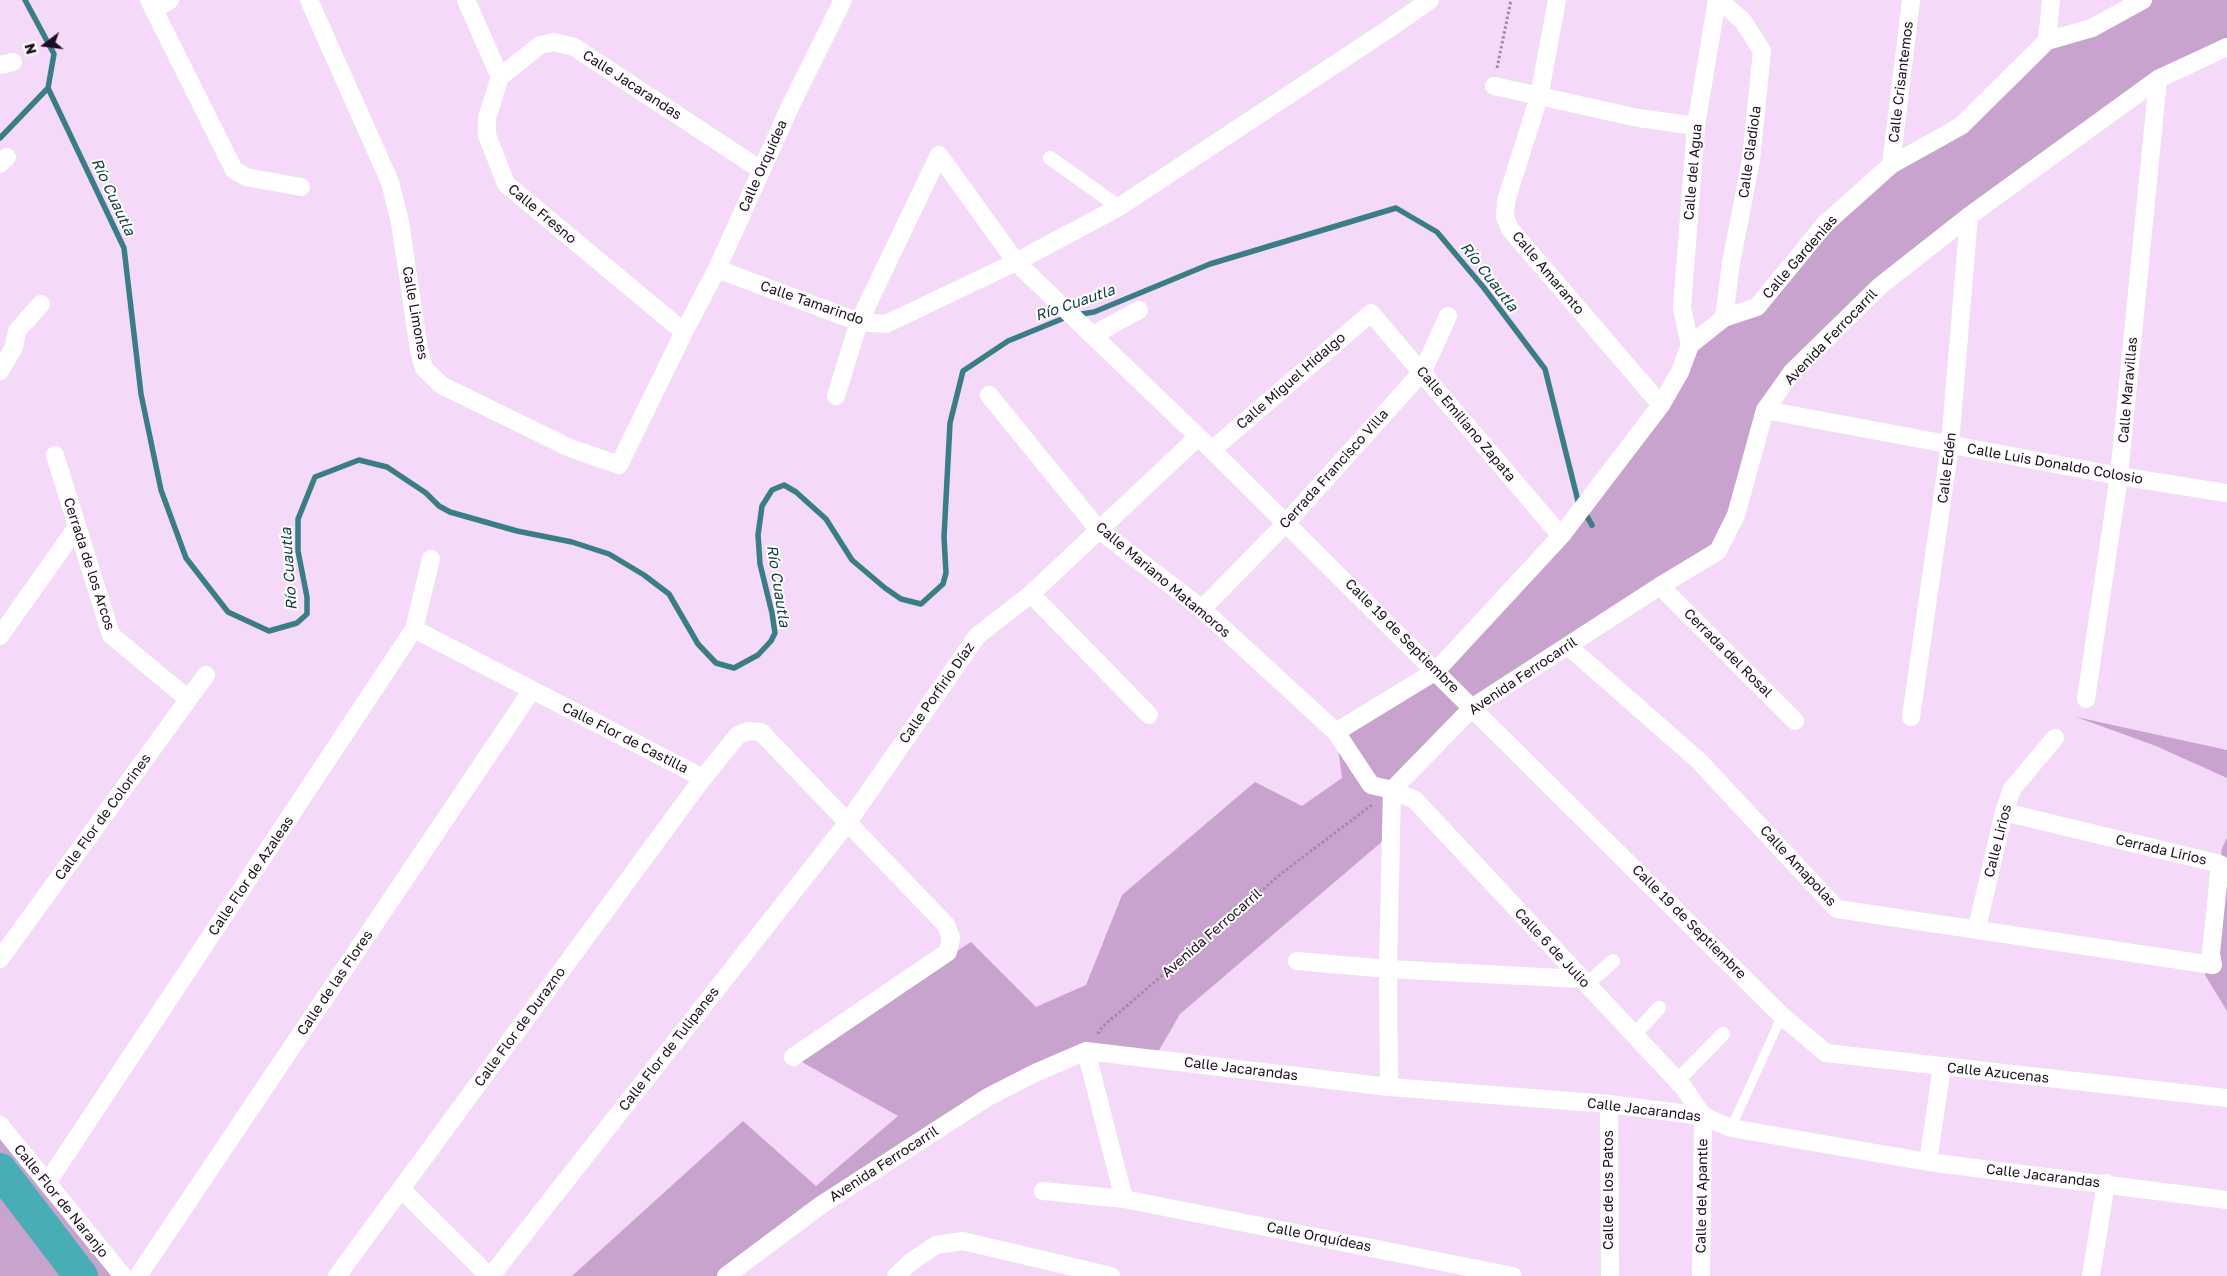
<!DOCTYPE html>
<meta charset="utf-8">
<style>
body{margin:0}
#map{position:relative;width:2227px;height:1276px;overflow:hidden;background:#f5d9f9;font-family:"Golos Text",sans-serif}
canvas{display:block}
.north{position:absolute;left:20px;top:20px;width:50px;height:50px;-webkit-text-stroke:4px #fff;paint-order:stroke;rotate:255deg;font-size:14px;font-weight:700;line-height:20px;text-align:center;color:#1d0d1f}
.north::after{content:'';display:block;margin:auto;width:18px;height:22px;background:#1d0d1f;clip-path:polygon(50% 0,100% 100%,50% 72%,0 100%)}
</style>
<div id="map">
<canvas width="2227" height="1276"></canvas>
<div class="north">N</div>
</div>
<script>
const ctx = document.querySelector('canvas').getContext('2d');
ctx.lineJoin = 'round';
function fillPath(path, color) { ctx.fillStyle = color; ctx.fill(path, 'evenodd'); }
const shape = rows => new Path2D(rows.map(r => 'M' + r).join(''));
function stroke(path, color, width, dash) { ctx.strokeStyle = color; ctx.lineWidth = width; ctx.lineCap = dash ? 'butt' : 'round'; ctx.setLineDash(dash || []); ctx.stroke(path); }
function drawText(font, color, halo, rows, align = 'center') {
  ctx.font = font + ' "Golos Text",sans-serif'; ctx.lineWidth = 4; ctx.setLineDash([]); ctx.textBaseline = 'middle'; ctx.strokeStyle = halo; ctx.fillStyle = color; for (const [text, x, y, turn = 0] of rows) {
    ctx.save(); ctx.translate(x, y); ctx.rotate((+turn || 0) * Math.PI / 180); ctx.textAlign = isNaN(turn) ? turn : align; if (halo) ctx.strokeText(text, 0, 0); ctx.fillText(text, 0, 0); ctx.restore();
  }
}
fillPath(shape([
 [2143,0,2227,0,2227,47,2158,79,1880,287,1765,410,1718,551,1473,707,1392,790,1391,834,1180,1014,1154,1059,1087,1051,1035,1073,729,1276,572,1276,743,1121,816,1186,898,1116,793,1057,971,942,1036,1007,1086,985,1122,895,1255,782,1302,806,1342,778,1336,732,1437,671,1661,405,1690,345,1757,307,1891,165,1961,126,2047,41],
 [2076,717,2227,750,2227,778,2156,746],
 [2227,838,2227,1011,2205,975,2222,848],
 [0,1125,115,1276,0,1276]
]), '#c8a3ce');
stroke(shape([
 [25,0,54,54,48,88],
 [0,138,48,88,124,248,141,394,161,490,186,558,228,612,269,631,297,623,307,614,307,597,298,551,298,519,315,477,359,460,387,467,426,493,439,506,450,512,517,531,572,542,609,554,644,575,669,594,698,644,716,663,734,668,758,655,771,641,775,633,772,613,760,564,758,535,762,506,772,490,784,485,796,492,826,519,852,560,885,588,901,599,921,604,943,584,946,573,944,537,950,423,963,371,1008,341,1069,316,1094,312,1210,264,1396,208,1437,232,1484,288,1545,369,1578,501,1592,525]
]), '#3b7d87', 5.5);
stroke(shape([
 [0,1170,81,1276]
]), '#48adb4', 34);
stroke(shape([
 [1497,68,1511,0],
 [1098,1034,1102,1027,1282,873,1373,804]
]), '#a189a4', 3, [2.5, 2.5]);
stroke(shape([
 [1731,1128,1782,1016]
]), '#fff', 9);
stroke(shape([
 [1050,158,1119,207],
 [1586,985,1613,961],
 [1634,1035,1659,1008],
 [1677,1081,1723,1034]
]), '#fff', 14);
stroke(shape([
 [149,0,234,170,246,177,301,187],
 [309,0,390,182,400,222,419,350,424,368,441,385,570,448,619,465,684,332,717,269,789,109,843,0],
 [466,0,500,77,487,118,487,135,506,184,684,332],
 [1557,0,1539,97,1506,201,1505,217,1510,229,1661,405],
 [1719,0,1743,21,1762,51,1751,160,1731,263,1724,318],
 [154,10,170,0],
 [2047,41,2051,0],
 [0,65,13,62],
 [500,77,540,45,554,42,574,47,761,170],
 [1494,86,1638,118,1696,126],
 [0,164,7,157],
 [1891,165,1911,0],
 [717,269,859,322,886,324,1016,262,1119,207,1387,30,1430,0],
 [1093,335,1139,310],
 [1690,345,1682,308,1696,126,1717,0],
 [0,371,14,347,17,331,41,304],
 [989,395,1098,529,1202,609,1336,732,1371,785,1392,790,1415,800,1684,1088,1703,1116,1701,1276],
 [836,396,859,322,939,155,1016,262,1212,450,1782,1016,1826,1053,2227,1098],
 [1765,410,2119,476,2227,493],
 [1212,450,1371,313,1561,536],
 [55,455,111,635,188,699],
 [1660,586,1795,721],
 [1031,594,1149,715],
 [1202,609,1286,523,1423,371,1448,316],
 [414,629,703,778],
 [0,636,77,527],
 [1568,646,1699,761,1837,909,2213,965,2211,953,2220,864,2004,812],
 [2086,699,2119,476,2158,79],
 [1911,717,1950,445,1969,216],
 [1336,732,1436,671,1561,536,1661,405,1680,372,1690,345,1724,318,1757,307,1825,224,1891,165,1961,126,2047,41,2092,28,2143,0],
 [1392,790,1473,707,1660,586,1718,551,1736,515,1765,410,1792,372,1880,286,1969,216,2158,79,2227,47],
 [1977,928,2004,812,2012,789,2055,738],
 [0,959,206,675],
 [1297,961,1388,969,1581,979],
 [1086,1051,1124,1199],
 [1389,1087,1388,969,1392,790],
 [1609,1104,1610,1276],
 [0,1125,123,1276],
 [1928,1162,1942,1067],
 [47,1183,414,629,431,559],
 [401,1189,489,1276],
 [1043,1191,1124,1199,1513,1276],
 [138,1276,532,690],
 [337,1276,703,778,738,735,749,731,761,732,946,925,951,938,948,952,793,1057],
 [491,1276,848,822,977,636,1031,594,1198,437],
 [726,1276,821,1205,988,1097,1035,1073,1086,1051,1389,1087,1609,1104,1703,1116,1731,1128,1928,1162,2227,1200],
 [896,1276,912,1261,936,1245,963,1241,1111,1276],
 [2091,1276,2106,1183]
]), '#fff', 18);
drawText('14px', '#1d0d1f', '#fff', [
 ["Calle Crisantemos",1901,82,-83],
 ["Calle Jacarandas",632,85,33],
 ["Calle Gladiola",1750,152,-82],
 ["Calle Orquídea",763,166,-66],
 ["Calle del Agua",1693,172,-85],
 ["Calle Fresno",542,214,40],
 ["Calle Gardenias",1800,257,-49],
 ["Calle Amaranto",1548,273,50],
 ["Calle Tamarindo",812,303,19],
 ["Calle Limones",415,313,80],
 ["Avenida Ferrocarril",1831,337,-46],
 ["Calle Miguel Hidalgo",1291,381,-41],
 ["Calle Maravillas",2128,390,-85],
 ["Calle Emiliano Zapata",1466,424,50],
 ["Calle Luis Donaldo Colosio",2055,464,10],
 ["Calle Edén",1947,468,-83],
 ["Cerrada Francisco Villa",1334,469,-48],
 ["Cerrada de los Arcos",89,564,72],
 ["Calle Mariano Matamoros",1163,580,40],
 ["Calle 19 de Septiembre",1402,636,45],
 ["Cerrada del Rosal",1728,653,45],
 ["Avenida Ferrocarril",1523,676,-34],
 ["Calle Porfirio Díaz",937,693,-55],
 ["Calle Flor de Castilla",625,738,27],
 ["Calle Flor de Colorines",103,817,-54],
 ["Calle Lirios",1998,841,-76],
 ["Cerrada Lirios",2161,850,13],
 ["Calle Amapolas",1798,866,47],
 ["Calle Flor de Azaleas",251,876,-56],
 ["Calle 19 de Septiembre",1689,922,45],
 ["Avenida Ferrocarril",1212,933,-41],
 ["Calle 6 de Julio",1552,948,47],
 ["Calle de las Flores",335,983,-56],
 ["Calle Flor de Durazno",520,1027,-54],
 ["Calle Flor de Tulipanes",669,1049,-52],
 ["Calle Jacarandas",1241,1069,7],
 ["Calle Azucenas",1998,1073,6],
 ["Calle Jacarandas",1644,1110,7],
 ["Avenida Ferrocarril",884,1164,-33],
 ["Calle Jacarandas",2043,1176,7],
 ["Calle de los Patos",1609,1190,-90],
 ["Calle del Apantle",1702,1196,-89],
 ["Calle Flor de Naranjo",61,1201,51],
 ["Calle Orquídeas",1319,1237,11]
]);
drawText('italic 15px', '#0e3d40', '#fff', [
 ["Río Cuautla",113,197,65],
 ["Río Cuautla",1489,277,52],
 ["Río Cuautla",1075,303,-19],
 ["Río Cuautla",289,569,-94],
 ["Río Cuautla",778,586,81]
]);
</script>
